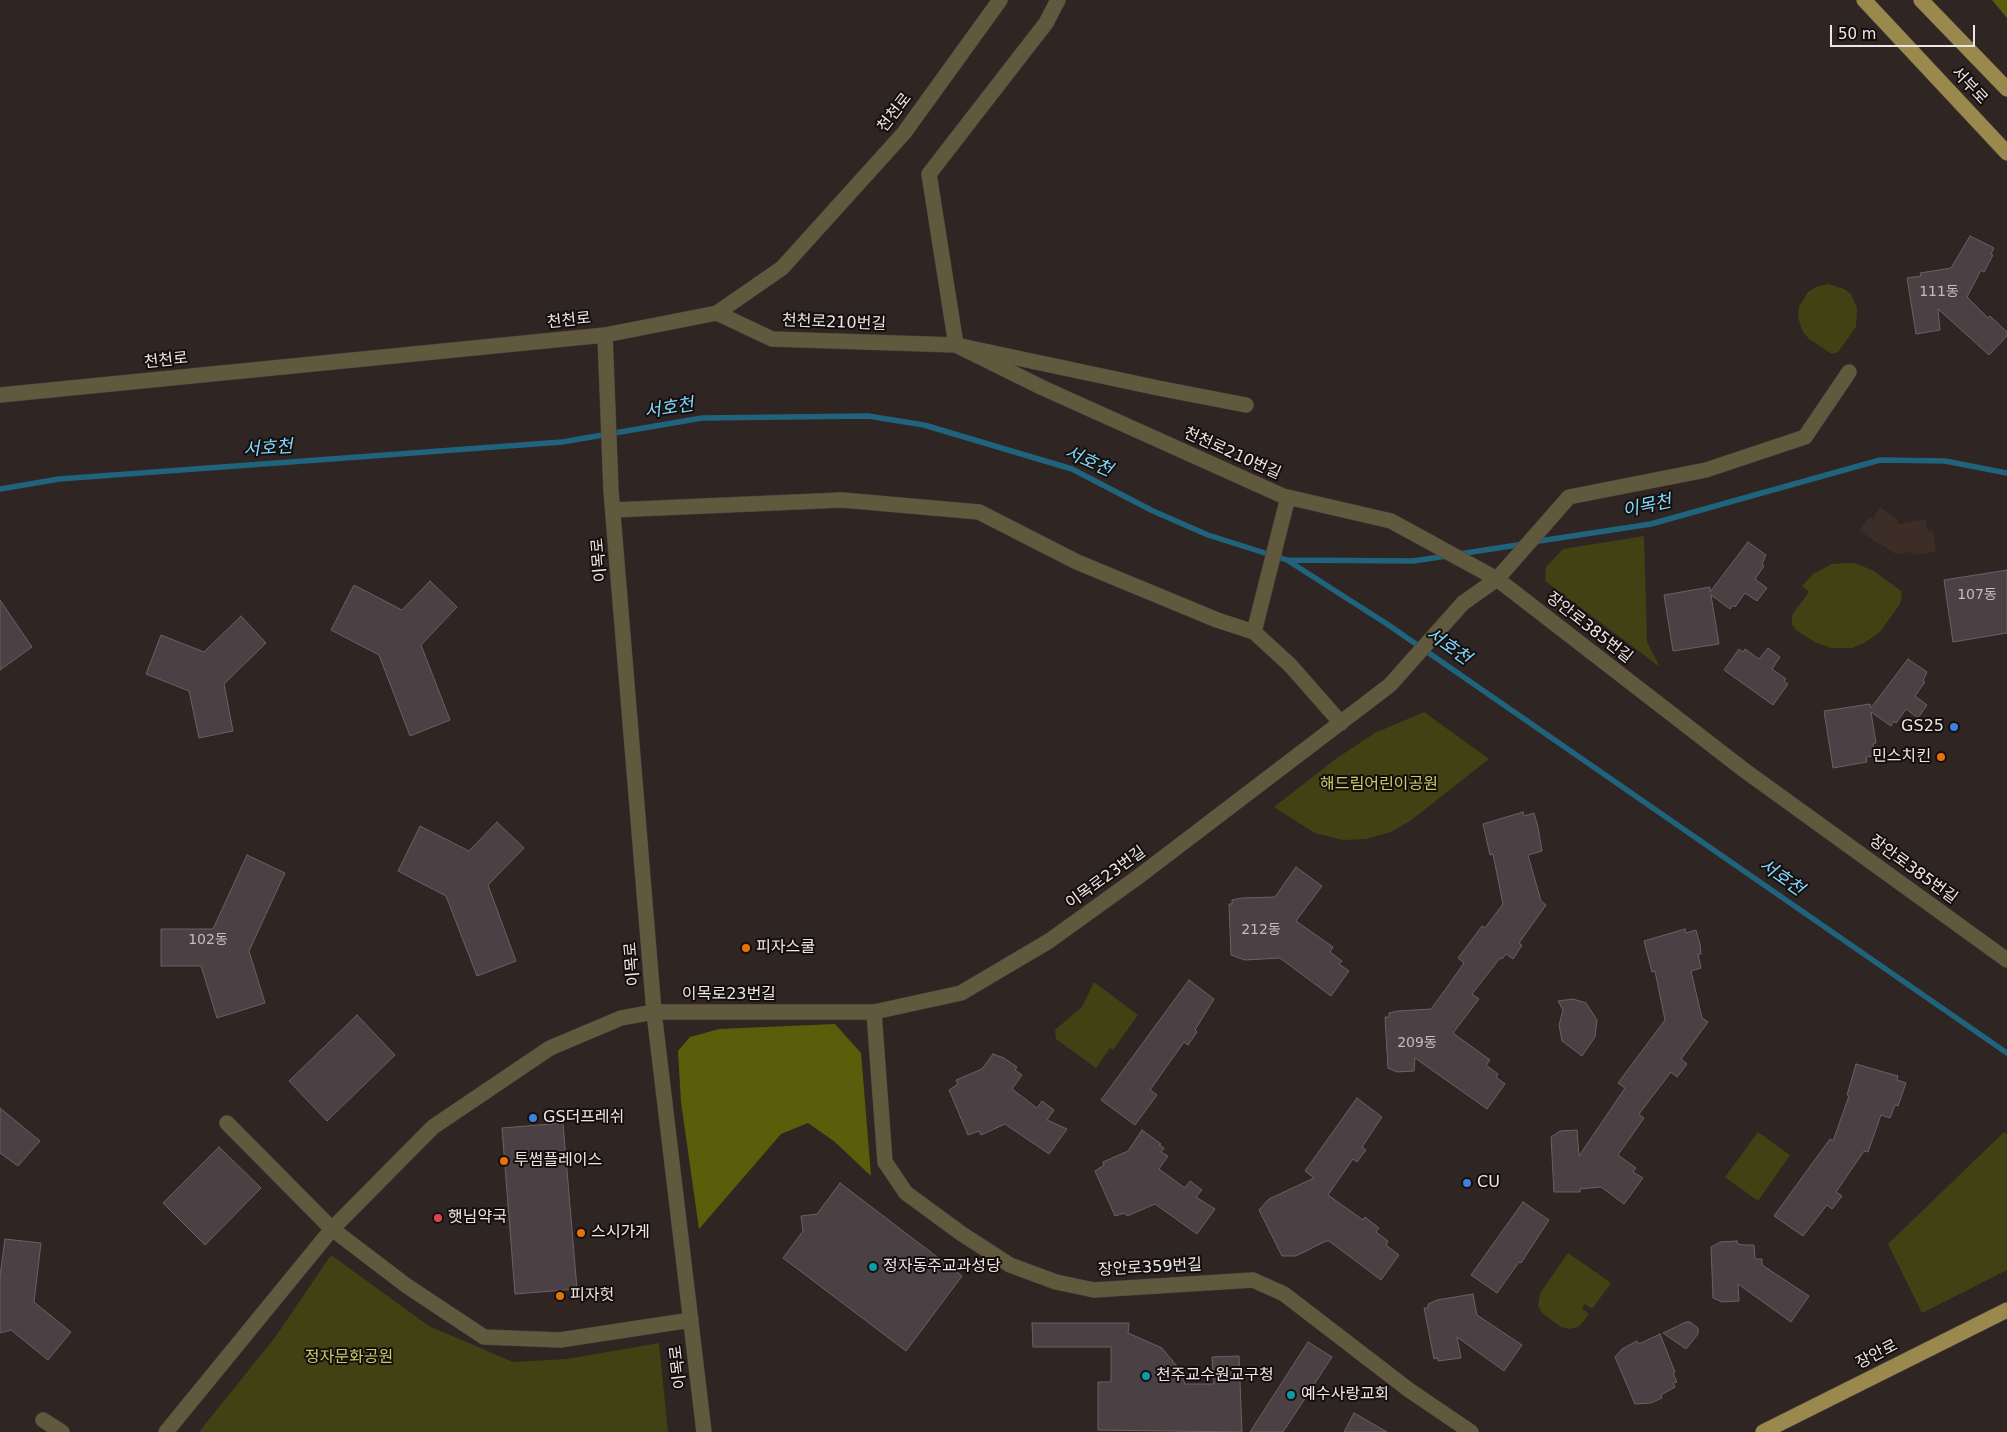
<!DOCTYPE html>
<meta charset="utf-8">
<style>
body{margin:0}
#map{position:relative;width:2007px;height:1432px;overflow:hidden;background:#2f2522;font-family:"DejaVu Sans",sans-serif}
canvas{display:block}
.scale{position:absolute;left:1830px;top:25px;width:145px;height:22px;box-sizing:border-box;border:2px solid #ede6e4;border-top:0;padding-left:6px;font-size:15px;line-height:18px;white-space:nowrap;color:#ede6e4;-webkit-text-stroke:4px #140f0e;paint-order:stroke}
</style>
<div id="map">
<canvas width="2007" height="1432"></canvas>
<div class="scale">50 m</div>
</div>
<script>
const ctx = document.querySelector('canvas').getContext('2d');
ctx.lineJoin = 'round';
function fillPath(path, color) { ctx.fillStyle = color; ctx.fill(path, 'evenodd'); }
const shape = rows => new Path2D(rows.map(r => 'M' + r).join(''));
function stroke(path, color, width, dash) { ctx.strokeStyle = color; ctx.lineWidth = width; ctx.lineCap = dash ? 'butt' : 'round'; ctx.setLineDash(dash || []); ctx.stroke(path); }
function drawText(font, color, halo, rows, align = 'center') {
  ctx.font = font + ' "DejaVu Sans","Noto Sans KR",sans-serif'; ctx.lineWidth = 4; ctx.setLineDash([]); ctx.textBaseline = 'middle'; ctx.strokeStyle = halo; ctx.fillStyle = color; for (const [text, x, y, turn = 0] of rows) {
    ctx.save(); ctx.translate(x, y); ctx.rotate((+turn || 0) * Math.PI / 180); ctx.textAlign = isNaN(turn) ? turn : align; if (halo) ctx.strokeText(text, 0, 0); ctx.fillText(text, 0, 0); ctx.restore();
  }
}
fillPath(shape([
 [1880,507,1897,519,1898,524,1926,519,1928,532,1933,531,1936,552,1913,555,1912,552,1896,554,1859,531,1869,517,1873,519]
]), '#3d2d27');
fillPath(shape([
 [1829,284,1844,289,1851,294,1857,308,1856,327,1838,352,1832,354,1809,339,1803,332,1798,318,1799,307,1808,292,1816,287],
 [1644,536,1647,642,1660,667,1545,581,1546,567,1563,549],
 [1844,563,1855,563,1874,571,1901,591,1902,597,1900,604,1880,632,1866,642,1852,648,1832,648,1816,643,1796,630,1792,624,1792,615,1809,592,1802,586,1813,574,1832,564],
 [1424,712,1489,759,1410,821,1391,832,1366,839,1343,840,1315,833,1274,807,1337,758,1375,733],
 [1094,982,1138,1015,1113,1050,1110,1048,1096,1068,1056,1039,1055,1030,1082,1007],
 [1758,1132,1790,1155,1758,1201,1725,1177],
 [2004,1132,2007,1134,2007,1270,1922,1313,1888,1244],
 [1568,1253,1611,1283,1592,1309,1585,1304,1582,1308,1589,1314,1583,1322,1578,1327,1569,1329,1561,1327,1543,1314,1538,1306,1540,1293],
 [331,1255,429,1326,513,1362,567,1359,659,1343,668,1432,199,1432,276,1336]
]), '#404213');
fillPath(shape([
 [1992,0,2007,0,2007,18],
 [835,1024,861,1053,871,1176,835,1142,808,1123,781,1134,699,1229,681,1102,678,1051,690,1037,719,1029]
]), '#5b5d0b');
stroke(shape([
 [0,489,59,479,562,442,702,418,868,416,924,425,1072,469,1153,511,1208,535,1287,560,1387,624,2007,1053],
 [1533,542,1651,524,1880,460,1945,461,2007,473],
 [1459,554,1524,544],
 [1287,560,1413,561,1447,556]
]), '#20637d', 5.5);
const building = shape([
 [1970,236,1994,248,1991,254,1993,255,1984,272,1981,270,1967,297,1988,318,1990,316,2007,332,2007,336,1989,355,1938,309,1940,330,1916,334,1907,278,1921,276,1920,273,1951,268,1970,236],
 [1748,542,1766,555,1762,564,1764,566,1755,579,1767,588,1757,601,1745,593,1735,607,1733,605,1730,609,1711,595,1719,644,1673,651,1664,595,1710,587,1710,592,1748,542],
 [2007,570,2007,633,1953,642,1944,580,2007,570],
 [430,581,457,607,421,645,450,720,410,736,379,655,331,630,354,585,402,610,430,581],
 [0,600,32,647,0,670,0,600],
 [241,616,266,643,224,684,233,731,199,738,189,691,146,674,161,635,204,652,241,616],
 [1768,648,1780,657,1772,669,1786,679,1784,681,1788,684,1773,705,1724,670,1739,649,1743,652,1745,649,1759,659,1768,648],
 [1908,659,1927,672,1923,681,1925,682,1915,696,1927,705,1918,718,1906,709,1896,723,1894,721,1891,726,1871,712,1876,743,1873,744,1875,756,1866,757,1867,762,1833,768,1824,711,1870,704,1871,708,1908,659],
 [1523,812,1524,816,1534,813,1538,827,1542,851,1528,855,1541,901,1546,905,1519,943,1522,945,1513,959,1506,954,1502,959,1500,958,1472,994,1479,999,1453,1033,1490,1060,1486,1065,1498,1074,1496,1077,1505,1084,1487,1109,1415,1058,1414,1071,1397,1072,1388,1068,1385,1017,1389,1017,1389,1013,1398,1011,1431,1009,1445,990,1464,963,1458,958,1482,926,1485,928,1503,904,1493,854,1490,855,1483,824,1523,812],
 [497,822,524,848,488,885,516,961,477,976,446,896,398,871,420,826,469,851,497,822],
 [247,855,285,873,249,951,265,1003,217,1018,201,966,161,966,161,929,213,929,247,855],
 [1296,867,1322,886,1296,921,1333,947,1330,952,1342,961,1339,964,1349,971,1331,996,1280,958,1245,960,1231,955,1229,904,1232,904,1232,900,1242,898,1275,897,1296,867],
 [1685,929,1686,933,1696,930,1700,944,1701,954,1698,954,1701,968,1691,971,1702,1018,1708,1022,1681,1059,1687,1064,1677,1077,1671,1072,1639,1114,1644,1118,1618,1155,1636,1168,1633,1172,1643,1178,1624,1204,1601,1187,1580,1189,1580,1192,1554,1192,1551,1137,1560,1131,1577,1130,1579,1156,1625,1088,1618,1083,1665,1020,1655,971,1652,972,1644,941,1685,929],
 [1189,980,1214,999,1195,1030,1197,1032,1188,1045,1184,1042,1150,1090,1157,1095,1135,1125,1101,1100,1189,980],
 [1573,999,1586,1003,1597,1020,1595,1037,1582,1056,1562,1041,1559,1025,1563,1010,1558,1001,1573,999],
 [357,1015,395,1055,327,1121,289,1081,357,1015],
 [993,1054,1004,1058,1017,1067,1015,1070,1022,1075,1012,1089,1037,1108,1042,1101,1054,1110,1047,1120,1067,1129,1049,1154,1005,1124,981,1135,979,1131,968,1135,949,1090,958,1084,956,1080,982,1069,993,1054],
 [1856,1064,1898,1076,1897,1080,1906,1083,1898,1106,1895,1105,1890,1118,1881,1115,1868,1152,1864,1151,1836,1192,1842,1196,1832,1209,1827,1205,1803,1236,1774,1216,1830,1139,1833,1141,1849,1096,1847,1095,1856,1064],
 [1357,1098,1382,1117,1362,1147,1366,1150,1357,1162,1353,1159,1328,1195,1363,1220,1365,1217,1379,1228,1376,1232,1388,1241,1386,1245,1399,1255,1381,1280,1329,1241,1326,1241,1296,1256,1282,1256,1259,1210,1269,1199,1314,1178,1305,1171,1357,1098],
 [0,1108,40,1141,18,1166,0,1153,0,1108],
 [563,1123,577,1289,515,1294,502,1128,563,1123],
 [1142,1130,1161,1144,1159,1145,1164,1148,1161,1152,1168,1156,1159,1169,1185,1188,1190,1181,1202,1190,1196,1197,1215,1209,1197,1234,1155,1204,1127,1216,1125,1213,1115,1216,1095,1171,1104,1165,1103,1162,1128,1151,1142,1130],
 [219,1147,261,1188,205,1245,163,1203,219,1147],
 [840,1183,962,1276,906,1351,783,1258,803,1231,801,1216,817,1214,840,1183],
 [1523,1202,1549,1220,1521,1263,1519,1262,1497,1293,1471,1275,1523,1202],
 [5,1239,41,1243,34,1302,71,1332,48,1360,11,1330,0,1333,0,1276,5,1239],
 [1737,1241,1738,1244,1744,1245,1754,1245,1755,1259,1762,1259,1762,1265,1809,1296,1791,1322,1738,1284,1739,1301,1722,1302,1713,1298,1711,1247,1720,1242,1737,1241],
 [1473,1294,1477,1315,1522,1345,1504,1371,1457,1337,1461,1358,1438,1361,1438,1358,1434,1359,1424,1308,1428,1308,1428,1304,1437,1300,1473,1294],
 [1686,1322,1690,1322,1698,1328,1698,1334,1686,1349,1663,1333,1686,1322],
 [1032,1323,1129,1323,1128,1333,1162,1348,1180,1370,1185,1384,1214,1384,1212,1357,1239,1356,1242,1432,1098,1430,1098,1382,1111,1382,1111,1347,1033,1347,1032,1323],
 [1660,1334,1675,1372,1673,1373,1677,1382,1673,1383,1675,1387,1661,1395,1662,1398,1651,1403,1635,1404,1615,1357,1622,1349,1637,1341,1639,1344,1660,1334],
 [1308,1342,1332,1357,1283,1432,1250,1432,1308,1342],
 [1354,1413,1387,1432,1344,1432,1354,1413]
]);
fillPath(building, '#4b4145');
stroke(building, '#6b6065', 1);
const minor = shape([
 [1058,0,1046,23,929,174,956,345,1158,388,1246,405],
 [717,313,772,339,956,345,1043,388,1283,496,1391,521,1497,579,1744,770,2007,960],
 [605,335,611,491,654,1012,704,1432],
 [0,395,605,335,717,313,782,268,904,133,1000,0],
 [1288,497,1254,632,1290,665,1341,723],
 [613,510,842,500,979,512,1077,562,1217,620,1254,632],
 [874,1012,885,1162,906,1193,962,1234,1010,1265,1056,1282,1094,1290,1253,1280,1284,1294,1409,1390,1471,1432],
 [227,1123,332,1229,407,1286,484,1337,560,1340,691,1320],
 [43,1420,62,1432],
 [166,1432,332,1229,433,1127,550,1048,621,1018,654,1012,874,1012,961,993,1049,941,1138,877,1390,685,1463,603,1497,579,1569,497,1706,470,1805,437,1849,372]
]);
const major = shape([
 [1864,0,2007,153],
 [1921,0,2007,89],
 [1763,1432,2007,1310]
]);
stroke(minor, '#4a403d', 16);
stroke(major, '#4a403d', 16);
stroke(minor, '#61593d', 15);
stroke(major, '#9a894d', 15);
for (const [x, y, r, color] of [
 [1954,727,5,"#3f7fe0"],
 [1941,757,5,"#e8710a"],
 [746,948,5,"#e8710a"],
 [533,1118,5,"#3f7fe0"],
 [504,1161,5,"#e8710a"],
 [1467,1183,5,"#3f7fe0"],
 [438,1218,5,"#e0444e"],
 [581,1233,5,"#e8710a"],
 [873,1267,5,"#0f9aa8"],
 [560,1296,5,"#e8710a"],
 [1146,1376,5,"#0f9aa8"],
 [1291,1395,5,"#0f9aa8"]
]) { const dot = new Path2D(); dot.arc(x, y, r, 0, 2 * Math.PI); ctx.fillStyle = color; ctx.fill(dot); stroke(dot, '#140f0e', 2); }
drawText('14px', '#c4bdbc', null, [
 ["111동",1939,292],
 ["107동",1977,595],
 ["212동",1261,930],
 ["102동",208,940],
 ["209동",1417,1043]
]);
drawText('16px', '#ede6e4', '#140f0e', [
 ["서부로",1969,86,47],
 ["천천로",895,113,-52],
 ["천천로",569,321,-6],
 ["천천로210번길",834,323,2],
 ["천천로",166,361,-6],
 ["천천로210번길",1232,454,24],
 ["이목로",600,560,-95],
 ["장안로385번길",1589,628,38],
 ["장안로385번길",1913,870,36],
 ["이목로23번길",1106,878,-36],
 ["이목로",633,964,-95],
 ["이목로23번길",729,995],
 ["장안로359번길",1150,1268,-3],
 ["장안로",1877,1355,-27],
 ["이목로",679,1367,-97]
]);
drawText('16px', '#ede6e4', '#140f0e', [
 ["GS25",1944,727,"right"],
 ["민스치킨",1931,757,"right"],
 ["피자스쿨",756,948],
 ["GS더프레쉬",543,1118],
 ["투썸플레이스",514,1161],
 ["CU",1477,1183],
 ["햇님약국",448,1218],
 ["스시가게",591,1233],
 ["정자동주교과성당",883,1267],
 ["피자헛",570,1296],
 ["천주교수원교구청",1156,1376],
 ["예수사랑교회",1301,1395]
], 'left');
drawText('16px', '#c7cc65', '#140f0e', [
 ["해드림어린이공원",1379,785],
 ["정자문화공원",349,1358]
]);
drawText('italic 18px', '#7ed8fe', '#140f0e', [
 ["서호천",669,409,-9],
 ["서호천",268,449,-4],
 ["서호천",1088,462,24],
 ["이목천",1647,507,-12],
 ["서호천",1448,647,35],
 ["서호천",1781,878,35]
]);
</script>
